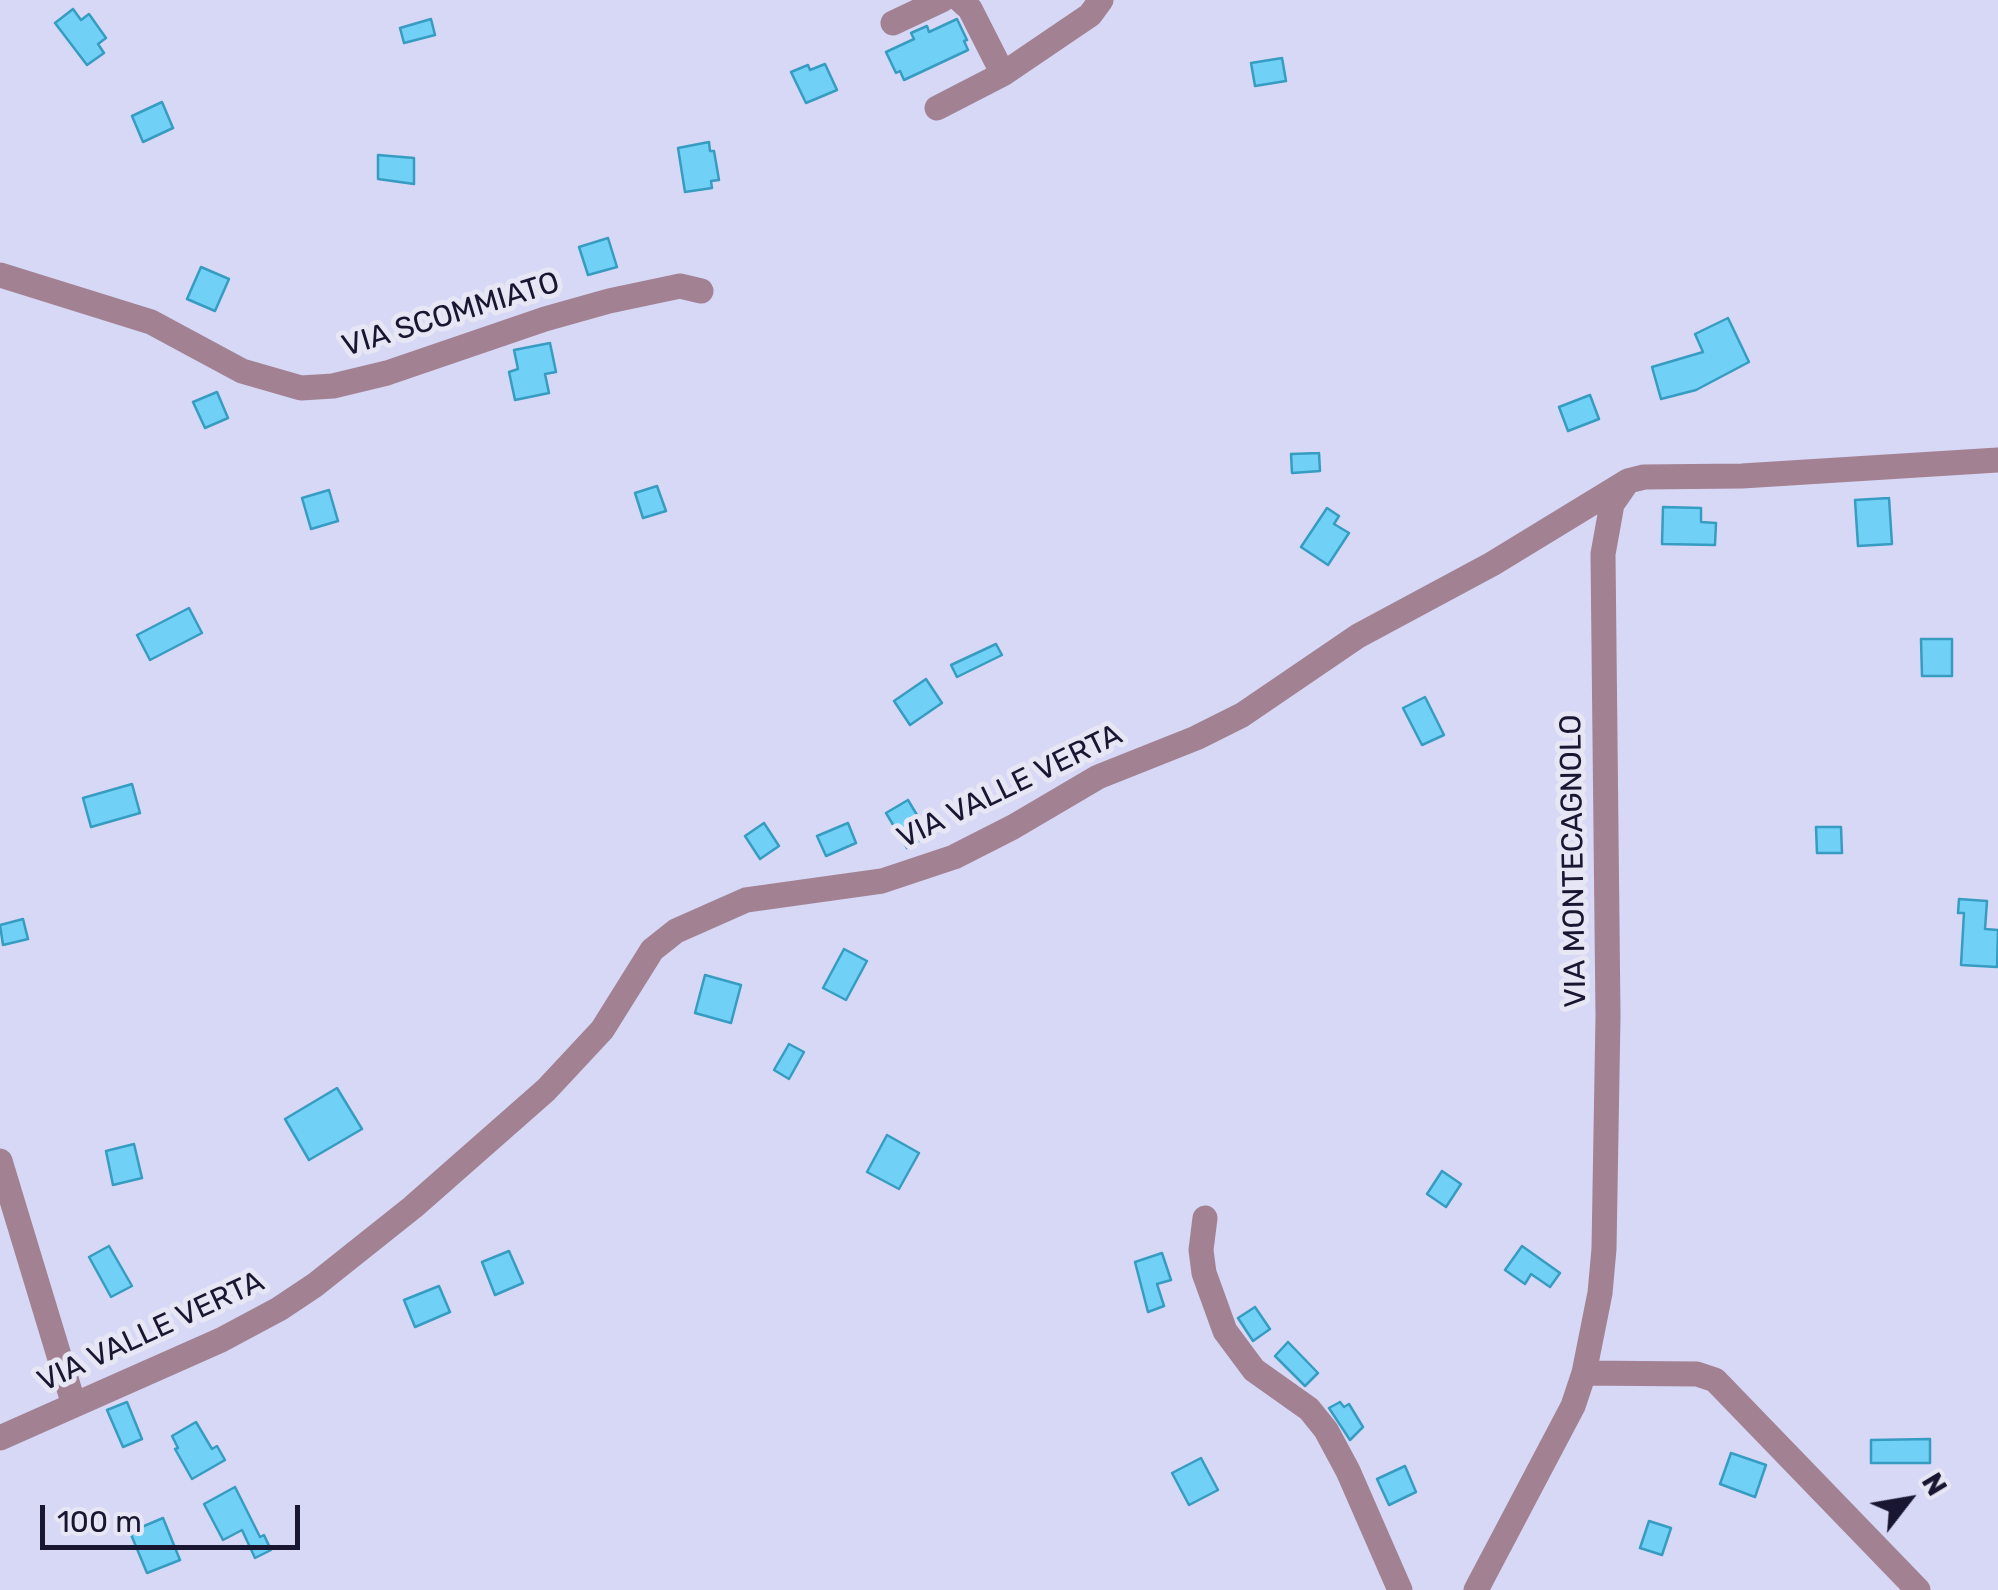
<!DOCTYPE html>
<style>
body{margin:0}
#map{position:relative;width:1998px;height:1590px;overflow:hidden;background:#d7d7f6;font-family:Rubik,sans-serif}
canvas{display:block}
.north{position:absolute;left:1858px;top:1450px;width:100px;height:100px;-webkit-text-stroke:8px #e6e6f5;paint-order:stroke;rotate:59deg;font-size:28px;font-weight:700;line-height:40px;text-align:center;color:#191632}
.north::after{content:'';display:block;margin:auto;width:35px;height:45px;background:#191632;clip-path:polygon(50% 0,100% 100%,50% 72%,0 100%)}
.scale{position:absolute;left:40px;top:1505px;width:260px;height:45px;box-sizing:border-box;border:5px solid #191632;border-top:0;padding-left:12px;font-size:30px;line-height:35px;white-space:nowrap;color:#191632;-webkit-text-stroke:8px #e6e6f5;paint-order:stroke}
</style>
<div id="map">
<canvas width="1998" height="1590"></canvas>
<div class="north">N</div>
<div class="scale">100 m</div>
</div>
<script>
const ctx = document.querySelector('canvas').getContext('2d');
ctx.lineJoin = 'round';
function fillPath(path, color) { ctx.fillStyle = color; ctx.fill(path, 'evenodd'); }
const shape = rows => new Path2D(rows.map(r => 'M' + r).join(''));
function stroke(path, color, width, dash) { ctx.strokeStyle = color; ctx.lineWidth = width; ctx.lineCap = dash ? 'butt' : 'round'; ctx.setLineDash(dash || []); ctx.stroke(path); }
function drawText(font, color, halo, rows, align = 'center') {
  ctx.font = font + ' Rubik,sans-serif'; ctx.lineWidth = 10; ctx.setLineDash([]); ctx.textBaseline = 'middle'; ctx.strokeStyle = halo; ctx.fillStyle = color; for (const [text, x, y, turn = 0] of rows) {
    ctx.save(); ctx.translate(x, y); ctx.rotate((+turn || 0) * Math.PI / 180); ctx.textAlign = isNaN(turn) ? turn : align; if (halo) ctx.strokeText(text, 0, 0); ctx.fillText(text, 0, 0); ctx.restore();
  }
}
const building = shape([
 [73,9,81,20,89,14,106,38,98,44,104,53,87,65,55,23,73,9],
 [431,19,435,35,404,43,400,28,431,19],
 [957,19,967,40,964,41,968,50,904,80,900,71,896,73,886,52,914,39,911,33,927,26,929,32,957,19],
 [1282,58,1286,81,1255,86,1251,63,1282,58],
 [825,64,837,90,806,103,791,72,808,65,810,70,825,64],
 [162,102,173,128,143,142,132,116,162,102],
 [709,142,710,151,714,151,719,180,711,181,712,188,685,192,678,148,709,142],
 [378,155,414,158,414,184,378,179,378,155],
 [608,238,617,267,588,275,579,247,608,238],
 [201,267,229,279,215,311,187,299,201,267],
 [1728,318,1749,362,1696,390,1661,399,1652,367,1703,352,1695,334,1728,318],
 [550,343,556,372,545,374,549,393,515,400,509,372,518,369,514,350,550,343],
 [217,392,228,418,205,428,193,402,217,392],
 [1590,395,1599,419,1568,431,1559,407,1590,395],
 [1319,453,1320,471,1292,473,1291,454,1319,453],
 [657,486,666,511,643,518,635,493,657,486],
 [329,490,338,521,311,529,302,498,329,490],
 [1889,498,1892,544,1858,546,1855,500,1889,498],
 [1663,507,1701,508,1701,522,1716,523,1715,545,1662,544,1663,507],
 [1327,508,1339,516,1334,524,1349,533,1328,565,1301,547,1327,508],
 [189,608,202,633,150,660,137,635,189,608],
 [1921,639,1952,639,1952,676,1922,676,1921,639],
 [996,644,1002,655,957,677,951,665,996,644],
 [926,679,942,703,910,725,894,701,926,679],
 [1425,697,1444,735,1422,745,1403,708,1425,697],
 [132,784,140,813,91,827,83,798,132,784],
 [908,800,929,835,907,848,886,813,908,800],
 [764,823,779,846,760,859,745,836,764,823],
 [848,823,856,843,826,856,817,836,848,823],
 [1816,827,1841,827,1842,853,1817,853,1816,827],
 [1959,899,1987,901,1985,929,1998,930,1997,967,1961,965,1964,913,1958,913,1959,899],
 [23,919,28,939,3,945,0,925,23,919],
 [844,949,867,961,846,1000,823,988,844,949],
 [705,975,741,985,731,1023,695,1013,705,975],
 [789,1044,804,1052,789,1079,774,1070,789,1044],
 [337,1088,362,1129,309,1160,285,1119,337,1088],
 [887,1135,919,1153,899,1189,867,1172,887,1135],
 [134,1144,142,1178,113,1185,106,1151,134,1144],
 [1442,1171,1461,1184,1446,1207,1427,1194,1442,1171],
 [109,1246,132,1286,111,1297,89,1257,109,1246],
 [1522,1246,1560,1273,1550,1287,1531,1274,1525,1284,1505,1270,1522,1246],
 [509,1251,523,1283,495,1295,482,1262,509,1251],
 [1162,1253,1171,1280,1157,1284,1164,1306,1148,1312,1135,1262,1162,1253],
 [439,1286,450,1312,415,1327,404,1300,439,1286],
 [1255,1307,1270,1329,1253,1341,1238,1318,1255,1307],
 [1288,1342,1318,1373,1305,1386,1275,1356,1288,1342],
 [127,1402,142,1439,123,1447,107,1410,127,1402],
 [1340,1402,1344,1407,1349,1404,1363,1427,1350,1440,1329,1408,1340,1402],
 [196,1422,212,1449,217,1446,225,1460,192,1479,175,1449,178,1448,172,1436,196,1422],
 [1930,1439,1930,1463,1871,1463,1871,1440,1930,1439],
 [1731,1453,1766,1465,1755,1497,1720,1484,1731,1453],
 [1201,1458,1218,1490,1189,1505,1172,1473,1201,1458],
 [1405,1466,1416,1492,1389,1505,1377,1479,1405,1466],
 [235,1487,260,1537,264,1535,271,1550,255,1558,242,1530,223,1540,204,1504,235,1487],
 [163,1518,180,1560,147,1573,130,1532,163,1518],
 [1649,1521,1671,1528,1662,1555,1640,1548,1649,1521]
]);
fillPath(building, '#71d0f6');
stroke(building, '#379cc1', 2.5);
stroke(shape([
 [893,23,942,0],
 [1003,74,1090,15,1101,0],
 [937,108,1003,74,970,9,960,0],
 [0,275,151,322,242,371,301,388,333,386,387,373,545,319,609,301,680,286,701,291],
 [0,1161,74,1405],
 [1205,1218,1201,1250,1204,1273,1225,1331,1254,1370,1309,1409,1326,1430,1348,1471,1400,1590],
 [1584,1373,1697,1374,1715,1380,1918,1590],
 [0,1438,221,1340,279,1309,315,1285,413,1207,546,1090,602,1030,652,950,676,931,746,900,882,881,954,857,1013,827,1098,777,1196,738,1242,715,1358,636,1492,564,1628,481],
 [1476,1590,1573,1406,1584,1373,1600,1293,1604,1249,1608,1016,1603,554,1612,504,1628,481,1644,477,1742,476,1998,460]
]), '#a28192', 25);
drawText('30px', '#191632', '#e6e6f5', [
 ["VIA SCOMMIATO",451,315,-17],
 ["VIA VALLE VERTA",1010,787,-26],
 ["VIA MONTECAGNOLO",1574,861,-91],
 ["VIA VALLE VERTA",151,1332,-25]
]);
</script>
